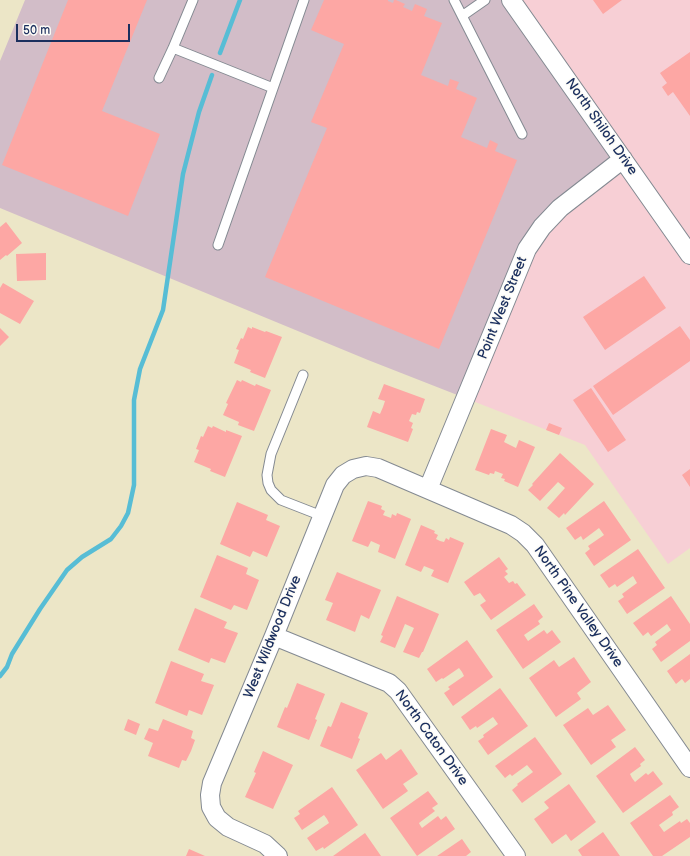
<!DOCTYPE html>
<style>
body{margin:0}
#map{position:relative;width:690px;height:856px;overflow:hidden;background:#ece6c7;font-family:"Balsamiq Sans",sans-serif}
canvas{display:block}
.scale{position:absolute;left:16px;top:24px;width:114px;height:18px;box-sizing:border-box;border:2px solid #1b2f5e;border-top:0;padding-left:5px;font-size:12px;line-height:14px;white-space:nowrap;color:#1b2f5e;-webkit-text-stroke:3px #fdfcf7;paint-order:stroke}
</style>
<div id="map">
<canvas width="690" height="856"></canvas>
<div class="scale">50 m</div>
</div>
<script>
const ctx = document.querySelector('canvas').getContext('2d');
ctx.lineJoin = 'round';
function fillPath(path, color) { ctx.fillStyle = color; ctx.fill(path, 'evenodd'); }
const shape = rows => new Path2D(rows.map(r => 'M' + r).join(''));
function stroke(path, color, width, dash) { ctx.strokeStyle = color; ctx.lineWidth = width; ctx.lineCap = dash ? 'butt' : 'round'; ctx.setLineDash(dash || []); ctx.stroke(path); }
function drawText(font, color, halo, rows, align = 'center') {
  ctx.font = font + ' "Balsamiq Sans",sans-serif'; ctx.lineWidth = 3; ctx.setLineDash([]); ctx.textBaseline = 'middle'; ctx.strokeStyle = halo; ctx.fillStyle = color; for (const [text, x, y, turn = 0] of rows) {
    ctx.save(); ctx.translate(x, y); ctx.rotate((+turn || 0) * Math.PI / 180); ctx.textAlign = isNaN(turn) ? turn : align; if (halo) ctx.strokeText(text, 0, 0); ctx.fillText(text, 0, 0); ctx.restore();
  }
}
fillPath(shape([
 [511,0,690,0,690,548,668,564,585,445,465,398]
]), '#f7cfd5');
fillPath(shape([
 [25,0,511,0,623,159,542,227,465,398,368,360,0,208,0,61]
]), '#d2bdc8');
stroke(shape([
 [220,53,240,0],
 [0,676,7,667,12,654,40,609,67,570,82,557,111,539,121,526,128,513,134,485,134,400,140,369,163,310,183,174,199,112,212,75]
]), '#57bdd5', 4.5);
fillPath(shape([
 [68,0,147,0,102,111,160,134,128,216,2,165],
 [324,0,388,0,388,1,393,3,394,0,396,0,405,4,403,7,412,11,415,4,427,9,424,16,442,23,421,75,448,86,450,79,459,82,456,89,477,98,461,137,487,148,490,140,498,144,495,151,517,160,439,349,265,277,327,128,311,122,344,44,311,30],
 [593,0,622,0,603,14],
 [690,52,690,116,673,92,668,96,662,87,667,83,660,73],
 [6,222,22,243,7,256,6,255,0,260,0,227],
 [46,253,46,280,17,281,16,254],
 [644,276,666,308,605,350,583,317],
 [3,283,34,301,20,324,0,313,0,288],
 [680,326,690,340,690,361,613,415,593,386],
 [248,327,252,329,252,327,265,332,266,331,282,337,265,378,250,372,251,370,234,363,239,350,236,349,241,338,243,339],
 [0,328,9,337,0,346],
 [237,380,241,382,242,380,255,386,256,384,271,390,254,431,238,425,239,422,223,415,228,404,226,403],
 [384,384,425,399,420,413,417,412,416,415,412,414,409,421,413,423,411,428,413,429,408,442,367,427,373,411,380,414,383,407,385,401,378,399],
 [591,388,626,440,608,452,573,400],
 [549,423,562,428,559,435,546,430],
 [208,426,212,428,213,426,226,432,226,430,242,436,225,477,210,471,211,469,194,462,199,450,196,449,201,436,203,437],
 [491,429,507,435,504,442,516,448,519,440,535,447,518,487,504,481,505,479,501,478,503,474,495,471,494,474,490,473,489,475,475,470],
 [560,453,594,484,565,515,564,513,559,518,547,508,565,488,558,482,540,501,528,490,533,485,532,484],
 [690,469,690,487,682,475],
 [368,501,382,506,381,509,385,511,383,515,391,518,392,514,396,516,397,513,411,519,395,559,378,552,380,545,371,541,368,547,352,541],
 [604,501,631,540,594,566,585,553,590,549,588,546,604,535,599,528,583,540,581,536,575,540,566,528],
 [237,502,268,515,266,520,280,526,267,557,253,551,250,557,220,544],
 [421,525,435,531,434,533,438,535,436,539,440,541,444,542,446,538,449,540,450,537,464,543,448,583,431,576,434,570,424,566,421,572,405,565],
 [638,549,665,588,627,614,618,601,624,597,622,594,637,583,633,576,617,587,615,584,609,588,600,575],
 [217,555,248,568,246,574,259,580,247,610,234,605,231,610,200,597],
 [499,557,508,569,505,571,508,574,504,577,509,583,513,581,515,584,517,583,526,595,491,620,480,605,486,601,480,593,474,596,464,582],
 [337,572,381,590,369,619,361,615,355,632,326,620,333,603,325,600],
 [397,596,439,614,423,652,422,652,419,658,403,652,414,628,405,624,395,648,380,642,383,636,381,635],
 [671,596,690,624,690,641,661,662,652,649,657,645,655,642,671,630,667,624,651,636,648,632,643,636,633,623],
 [534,604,543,617,538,621,540,624,524,635,528,641,544,630,547,634,552,630,561,642,523,669,496,630],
 [195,608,227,622,224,628,238,633,225,663,211,658,209,663,178,650],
 [467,640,493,677,453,706,444,693,450,689,448,687,464,676,462,672,459,668,443,679,442,678,436,682,427,669],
 [690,654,690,679,685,683,682,679,676,684,667,671],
 [574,657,591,682,577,693,581,699,556,717,529,678,554,660,559,667],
 [171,661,204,674,201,681,214,685,202,715,189,710,187,716,155,703],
 [297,683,325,694,315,719,317,720,309,740,277,727,285,707,287,708],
 [500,688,528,726,488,755,478,741,484,737,483,735,498,724,493,717,477,728,476,726,470,730,461,717],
 [341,702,368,713,358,738,360,739,352,759,320,746,328,726,331,727],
 [608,705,626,730,611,740,616,747,591,765,563,725,588,708,593,715],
 [128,719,140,724,136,735,124,730],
 [163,719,193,731,191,738,195,740,191,751,186,761,182,760,179,768,148,756,153,743,144,739,149,728,158,731],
 [535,737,562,774,522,803,512,790,518,785,517,784,533,772,527,765,512,776,510,774,505,778,495,766],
 [635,747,645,760,640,764,641,766,630,774,632,778,635,782,646,773,648,775,653,771,663,784,623,813,596,776],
 [401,749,418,774,403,784,408,791,383,809,356,770,381,753,386,760],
 [263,751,293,765,273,809,245,797,256,773,254,772],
 [569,784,596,822,571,841,566,834,552,844,534,819,549,808,544,802],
 [332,787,358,825,324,849,323,847,316,851,307,838,329,823,327,819,324,815,302,830,294,818,300,814,298,811],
 [428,791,438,804,432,808,435,811,419,823,420,825,422,828,438,816,441,820,446,816,455,829,417,856,390,818],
 [670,795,679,807,672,812,673,815,659,825,664,832,680,821,681,823,687,819,690,823,690,837,662,856,653,856,630,823],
 [603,832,620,856,582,856,578,850],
 [365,833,381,856,333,856],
 [462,839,471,852,466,856,437,856],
 [189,849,205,856,186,856]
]), '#fda7a4');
const lane = shape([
 [454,0,522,134],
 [462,16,485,0],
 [173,48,273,88],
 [159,78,173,48,193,0],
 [218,245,304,0],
 [303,375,271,454,267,475,268,483,271,490,281,500,322,516]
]);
const street = shape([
 [511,0,690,255],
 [428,489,527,249,542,227,560,208,623,159],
 [274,636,389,683,398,691,516,856],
 [278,856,265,844,228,827,217,818,211,807,210,795,212,783,274,636,335,485,343,475,353,469,366,466,378,468,511,525,523,533,535,545,690,768]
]);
stroke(lane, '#848a92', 11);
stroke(street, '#848a92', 20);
stroke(lane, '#fff', 9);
stroke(street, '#fff', 18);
drawText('14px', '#1b2f5e', '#fdfcf7', [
 ["North Shiloh Drive",601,127,55],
 ["Point West Street",503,308,-68],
 ["North Pine Valley Drive",578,607,55],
 ["West Wildwood Drive",273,637,-68],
 ["North Caton Drive",431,738,54]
]);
</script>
